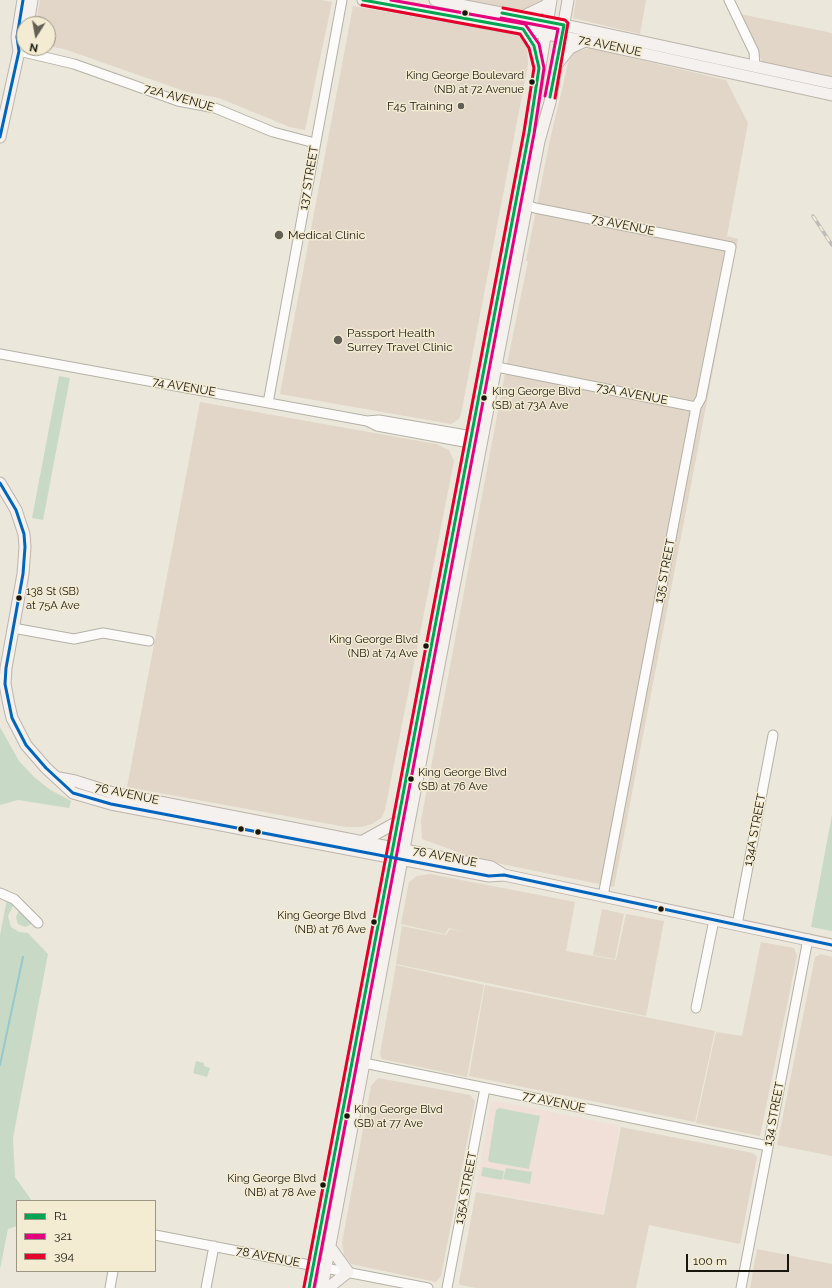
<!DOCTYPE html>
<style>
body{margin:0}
#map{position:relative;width:832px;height:1288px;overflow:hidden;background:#ebe7da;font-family:Raleway,sans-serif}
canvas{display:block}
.legend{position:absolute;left:16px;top:1200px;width:140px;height:72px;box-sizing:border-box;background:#f3ebd2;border:1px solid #9c9684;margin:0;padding:5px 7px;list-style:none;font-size:12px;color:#19160e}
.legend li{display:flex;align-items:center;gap:8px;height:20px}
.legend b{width:20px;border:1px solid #9c9684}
.north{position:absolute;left:16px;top:16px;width:40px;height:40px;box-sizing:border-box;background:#f3ebd2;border:1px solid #9c9684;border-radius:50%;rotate:191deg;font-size:11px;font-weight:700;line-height:16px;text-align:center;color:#19160e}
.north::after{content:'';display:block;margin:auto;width:14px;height:18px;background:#625f55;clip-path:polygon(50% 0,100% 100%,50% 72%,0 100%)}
.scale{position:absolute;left:686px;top:1254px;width:103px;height:18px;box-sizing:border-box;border:2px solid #19160e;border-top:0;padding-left:5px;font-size:12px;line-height:14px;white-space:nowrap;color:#19160e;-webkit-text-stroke:3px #f3ebd2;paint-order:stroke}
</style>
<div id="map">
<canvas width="832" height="1288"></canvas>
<ul class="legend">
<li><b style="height:5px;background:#00a651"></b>R1</li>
<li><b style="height:5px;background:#e5007d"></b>321</li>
<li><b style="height:5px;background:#e4002b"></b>394</li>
</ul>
<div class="north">N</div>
<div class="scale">100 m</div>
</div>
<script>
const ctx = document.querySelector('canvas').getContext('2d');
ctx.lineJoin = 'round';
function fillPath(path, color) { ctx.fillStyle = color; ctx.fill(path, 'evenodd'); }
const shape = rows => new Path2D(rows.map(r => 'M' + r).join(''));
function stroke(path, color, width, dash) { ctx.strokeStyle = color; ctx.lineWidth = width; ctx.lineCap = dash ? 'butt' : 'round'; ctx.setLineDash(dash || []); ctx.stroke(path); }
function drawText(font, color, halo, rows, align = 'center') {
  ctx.font = font + ' Raleway,sans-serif'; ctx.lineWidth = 3; ctx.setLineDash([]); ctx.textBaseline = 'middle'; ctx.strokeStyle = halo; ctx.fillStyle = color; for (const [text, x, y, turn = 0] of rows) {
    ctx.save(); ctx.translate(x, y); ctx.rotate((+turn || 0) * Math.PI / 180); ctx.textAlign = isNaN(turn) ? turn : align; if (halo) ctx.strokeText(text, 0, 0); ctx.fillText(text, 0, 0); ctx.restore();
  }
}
fillPath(shape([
 [40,0,322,0,332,2,305,130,290,127,219,98,187,92,64,49,48,46,48,24,36,24],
 [456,0,542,0,521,11],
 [576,0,646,0,640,34,573,18],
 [353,6,518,35,527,46,528,64,461,414,459,419,451,424,280,394],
 [740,14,832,33,832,81,764,66],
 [589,48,726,80,748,123,727,236,738,239,614,887,477,859,422,839,421,821,503,384,528,261,526,261,549,144,569,60,574,53],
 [200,402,436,444,449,450,454,461,385,810,381,818,372,824,361,827,346,827,127,787],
 [430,874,575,902,566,951,616,960,626,914,664,921,646,1016,396,964,402,926,446,935,450,929,466,932,449,928,445,934,401,924,409,882,417,876],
 [602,909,624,914,615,959,593,955],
 [761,942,794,948,797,956,760,1136,696,1123,716,1032,742,1036],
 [821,954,832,957,832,1156,777,1145,815,957],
 [396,965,484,985,467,1077,382,1059,380,1054],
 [485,985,715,1031,695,1122,469,1076],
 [378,1078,470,1095,475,1101,441,1276,436,1282,351,1264,344,1255,342,1243,371,1086],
 [621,1127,753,1153,757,1157,740,1244,649,1225,636,1288,477,1288,460,1285,459,1282,476,1192,604,1215],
 [757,1249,832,1264,832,1288,750,1288]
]), '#e1d6c7');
fillPath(shape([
 [497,1101,620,1126,603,1214,476,1190,491,1103]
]), '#f0e0d8');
fillPath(shape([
 [59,376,70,378,43,520,32,518],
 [0,727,19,761,34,777,49,789,71,801,69,808,18,800,0,805],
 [832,815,832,931,811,927],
 [7,899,13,906,8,916,11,927,19,932,28,933,48,954,13,1138,15,1177,32,1201,17,1201,17,1226,8,1229,0,1269,0,935],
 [19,910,32,924,25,927,18,924,16,917],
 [196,1061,204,1063,204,1066,210,1068,207,1077,193,1073],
 [499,1108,540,1116,529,1169,490,1162,488,1160,496,1110],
 [483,1167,504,1171,502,1180,481,1176],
 [506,1168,532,1172,530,1184,503,1179]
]), '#c8dac5');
stroke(shape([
 [0,1065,23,957]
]), '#96c8cd', 2);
const minor = shape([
 [729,0,754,52,755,67],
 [19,51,74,64,178,101,215,108,273,132,315,143],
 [521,203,535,208,731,247,701,398,696,407,603,896],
 [0,354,367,421,379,420,478,437],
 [497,367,696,407],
 [268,403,342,0],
 [367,421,377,426,475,444],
 [13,628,74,639,103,633,149,641],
 [0,893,14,899,38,923],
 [737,925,773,735],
 [696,1008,714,920],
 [357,1040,364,1063,768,1146],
 [155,1235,428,1288],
 [110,1288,113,1271],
 [206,1288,214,1246],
 [447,1288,485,1088],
 [741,1288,808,939]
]);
const major = shape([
 [363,0,585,41,832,95],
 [435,0,573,27,832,83],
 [522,17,547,5,549,0],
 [28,24,32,0],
 [523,29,534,46,538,64],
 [558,63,570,48,585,41],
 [0,137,19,51,17,37,23,0],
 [0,483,16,510,24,534,25,547,23,574,6,668,5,684,9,705,12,718,26,745,46,768,73,793,111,804,489,876,504,875,832,945],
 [59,778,75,781,113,793,491,867,504,875],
 [363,841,399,821],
 [309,1288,529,133,551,0],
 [322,1288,402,859,539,141,550,102,568,0],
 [328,1288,348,1272,330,1247]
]);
stroke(minor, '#b4b1a7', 11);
stroke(major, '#bdb4ac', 13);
stroke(minor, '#fcfbf9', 9);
stroke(major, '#f5f1ee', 11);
const rail = shape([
 [813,216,832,245]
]);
stroke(rail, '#bebcb9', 3.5);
stroke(rail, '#f3ebd2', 2, [6]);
stroke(shape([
 [502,13,564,25,550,97],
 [309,1288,529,133,539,68,534,46,523,29,363,0]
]), '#00a651', 3);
stroke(shape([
 [501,18,558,29,545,96],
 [314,1288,534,134,544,68,539,44,525,24,391,0]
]), '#e5007d', 3);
stroke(shape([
 [503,8,565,20,568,23,555,98],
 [304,1287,524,132,534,68,529,48,520,34,362,5]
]), '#e4002b', 3);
stroke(shape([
 [0,137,19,51,17,37,23,0],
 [0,483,16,510,24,534,25,547,23,574,6,668,5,684,12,718,26,745,46,768,73,793,111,804,489,876,504,875,832,945]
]), '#0065bd', 3);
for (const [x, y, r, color] of [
 [465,13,3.5,"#19160e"],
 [532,82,3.5,"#19160e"],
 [461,106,4,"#625f55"],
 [279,235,5,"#625f55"],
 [338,340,5,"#625f55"],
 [484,398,3.5,"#19160e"],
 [19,598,3.5,"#19160e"],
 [426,646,3.5,"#19160e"],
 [411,779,3.5,"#19160e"],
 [241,829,3.5,"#19160e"],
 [258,832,3.5,"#19160e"],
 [661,909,3.5,"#19160e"],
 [374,922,3.5,"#19160e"],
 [347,1116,3.5,"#19160e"],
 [323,1185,3.5,"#19160e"]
]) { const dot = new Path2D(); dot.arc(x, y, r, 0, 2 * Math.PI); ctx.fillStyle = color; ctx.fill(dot); stroke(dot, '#f3ebd2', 1.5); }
drawText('11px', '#19160e', '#f3ebd2', [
 ["King George Boulevard",524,76],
 ["(NB) at 72 Avenue",524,90],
 ["King George Blvd",492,392,"left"],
 ["(SB) at 73A Ave",492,406,"left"],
 ["138 St (SB)",26,592,"left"],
 ["at 75A Ave",26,606,"left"],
 ["King George Blvd",418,640],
 ["(NB) at 74 Ave",418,654],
 ["King George Blvd",418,773,"left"],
 ["(SB) at 76 Ave",418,787,"left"],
 ["King George Blvd",366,916],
 ["(NB) at 76 Ave",366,930],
 ["King George Blvd",354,1110,"left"],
 ["(SB) at 77 Ave",354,1124,"left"],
 ["King George Blvd",316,1179],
 ["(NB) at 78 Ave",316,1193]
], 'right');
drawText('12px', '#19160e', '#f3ebd2', [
 ["72 AVENUE",610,46,12],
 ["72A AVENUE",179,98,16],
 ["137 STREET",309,178,-80],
 ["73 AVENUE",623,225,12],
 ["74 AVENUE",184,387,10],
 ["73A AVENUE",632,394,11],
 ["135 STREET",665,571,-79],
 ["76 AVENUE",127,794,12],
 ["134A STREET",755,830,-79],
 ["76 AVENUE",445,857,11],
 ["77 AVENUE",554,1102,12],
 ["134 STREET",774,1114,-79],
 ["135A STREET",466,1188,-79],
 ["78 AVENUE",268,1257,11]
]);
drawText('12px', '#19160e', '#f3ebd2', [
 ["F45 Training",453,106,"right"],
 ["Medical Clinic",288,235],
 ["Passport Health",347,333],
 ["Surrey Travel Clinic",347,347]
], 'left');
</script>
